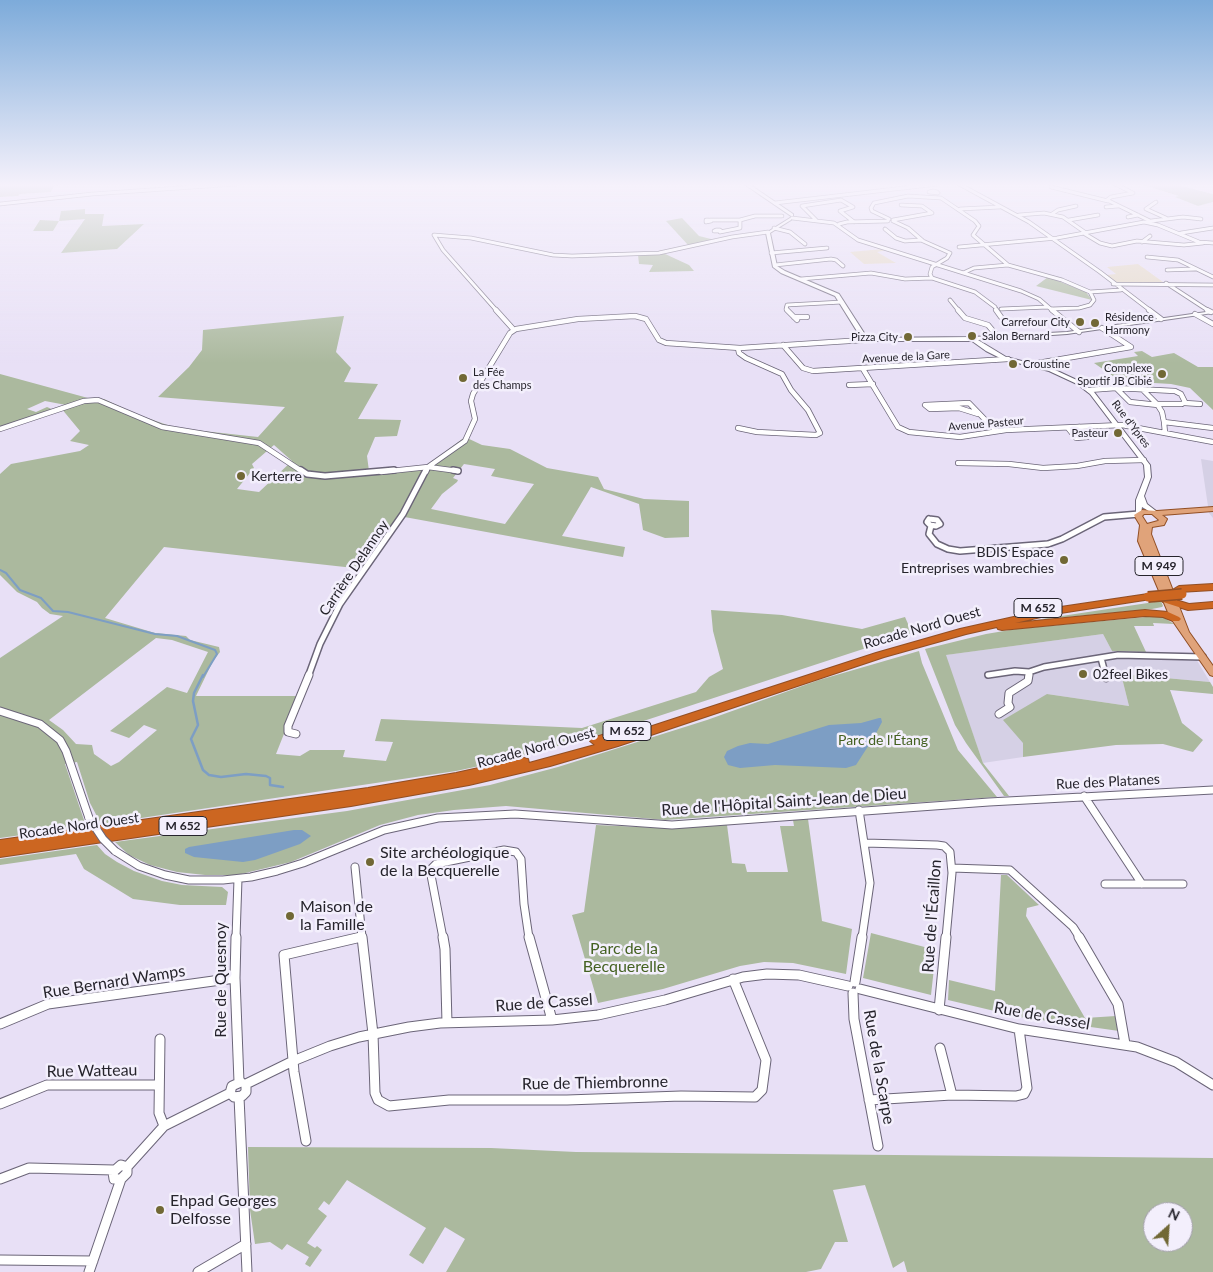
<!DOCTYPE html>
<meta charset="utf-8">
<style>
body{margin:0}
#map{position:relative;width:1213px;height:1272px;overflow:hidden;background:#e8e0f6;font-family:Lato,sans-serif}
canvas{display:block}
.north{position:absolute;left:1143px;top:1202px;width:50px;height:50px;box-sizing:border-box;background:#f3effc;border:1px solid #a19ea9;border-radius:50%;rotate:26deg;font-size:14px;font-weight:700;line-height:20px;text-align:center;color:#26242c}
.north::after{content:'';display:block;margin:auto;width:18px;height:22px;background:#716835;clip-path:polygon(50% 0,100% 100%,50% 72%,0 100%)}
</style>
<div id="map">
<canvas width="1213" height="1272"></canvas>
<div class="north">N</div>
</div>
<script>
const ctx = document.querySelector('canvas').getContext('2d');
ctx.lineJoin = 'round';
function fillPath(path, color) { ctx.fillStyle = color; ctx.fill(path, 'evenodd'); }
const shape = rows => new Path2D(rows.map(r => 'M' + r).join(''));
function stroke(path, color, width, dash) { ctx.strokeStyle = color; ctx.lineWidth = width; ctx.lineCap = dash ? 'butt' : 'round'; ctx.setLineDash(dash || []); ctx.stroke(path); }
function drawText(font, color, halo, rows, align = 'center') {
  ctx.font = font + ' Lato,sans-serif'; ctx.lineWidth = 5; ctx.setLineDash([]); ctx.textBaseline = 'middle'; ctx.strokeStyle = halo; ctx.fillStyle = color; for (const [text, x, y, turn = 0] of rows) {
    ctx.save(); ctx.translate(x, y); ctx.rotate((+turn || 0) * Math.PI / 180); ctx.textAlign = isNaN(turn) ? turn : align; if (halo) ctx.strokeText(text, 0, 0); ctx.fillText(text, 0, 0); ctx.restore();
  }
}
fillPath(shape([
 [1201,459,1213,461,1213,518,1209,513],
 [1103,634,1112,651,1193,654,1210,682,1121,674,1129,706,1047,694,1023,743,1023,757,983,763,945,655]
]), '#d5d0e5');
fillPath(shape([
 [883,249,887,250,877,252,896,263,864,264,850,252],
 [1138,264,1163,282,1117,283,1107,275,1116,274,1107,267]
]), '#e5d9c5');
fillPath(shape([
 [0,184,62,184,54,186,51,192,20,194,18,196,0,197],
 [1140,184,1173,184,1213,194,1213,202,1198,206,1175,197,1179,196],
 [85,209,85,214,104,214,102,226,144,224,117,249,61,253,85,219,59,221,53,231,33,231,40,220,59,221,61,211],
 [682,218,699,236,715,240,688,245,666,221],
 [663,253,689,265,694,271,649,272,653,265,639,264,638,255],
 [1048,277,1086,292,1092,300,1036,286],
 [344,316,336,352,351,368,344,382,378,384,358,419,401,420,397,436,375,437,367,456,369,471,427,465,465,437,482,445,510,449,547,468,598,477,604,489,644,499,689,501,689,537,665,538,643,530,639,504,591,487,562,536,625,547,623,557,399,516,363,569,164,547,105,618,155,633,186,636,190,640,219,647,220,652,213,661,196,696,299,696,276,754,300,756,310,750,345,750,343,757,386,761,393,742,375,741,381,719,582,728,696,692,709,677,723,669,713,631,711,610,782,615,862,629,905,617,912,633,613,731,503,761,456,771,101,824,90,803,77,762,65,764,86,826,0,838,0,658,63,616,50,614,42,608,37,602,17,592,0,575,0,474,11,464,80,451,89,445,70,441,80,431,61,408,66,405,45,401,27,409,36,412,47,407,54,410,0,428,0,374,88,398,104,399,136,414,176,428,258,437,285,407,158,397,189,367,202,350,203,330],
 [274,445,292,461,259,492,237,489,254,468,252,464],
 [464,464,495,469,491,476,534,484,505,524,431,509,442,494,457,482,458,480,453,478],
 [156,638,172,640,208,652,187,693,167,687,110,731,129,738,144,725,157,730,119,762,111,766,94,754,92,745,76,744,63,730,49,720],
 [1142,351,1152,357,1174,353,1198,367,1213,367,1213,410,1190,388,1171,384,1120,381,1094,363,1138,356,1134,352],
 [1161,601,1163,606,1162,607,1152,609,1035,620],
 [1157,616,1163,617,1174,624,1153,623,1154,626,1134,626,1146,652,1112,651,1103,634,946,655,983,763,1009,796,1004,796,966,743,955,725,925,649,986,634,1016,629],
 [919,651,922,663,958,750,997,797,665,820,506,806,454,810,418,815,380,825,291,862,237,875,205,875,177,872,150,865,129,855,115,842,347,811,490,785,558,767,707,720,819,680],
 [1121,674,1210,682,1213,687,1213,694,1170,690,1182,723,1203,740,1193,752,1163,744,1116,745,1023,757,1023,743,1003,720,1047,694,1129,706],
 [808,819,822,921,852,929,846,974,793,963,764,962,740,966,663,989,598,1003,572,915,584,912,596,825,664,828,727,825,732,863,745,864,747,872,788,872,780,826,794,826,793,820],
 [97,845,105,854,117,862,134,871,162,881,182,885,222,887,228,892,226,905,180,905,133,899,84,869,76,854,0,865,0,859],
 [1001,875,1007,875,1039,905,1027,908,1026,916,1085,1018,1116,1016,1119,1031,1020,1017,948,1000,949,980,995,991],
 [871,933,936,950,931,995,863,978],
 [248,1147,491,1148,576,1152,1213,1158,1213,1272,907,1272,904,1261,893,1268,865,1185,833,1190,848,1242,835,1242,821,1269,806,1272,446,1272,465,1239,445,1227,423,1264,409,1255,426,1228,347,1180,329,1205,324,1201,318,1209,327,1216,307,1243,315,1248,317,1246,322,1250,310,1267,305,1264,309,1257,287,1244,282,1250,270,1242,255,1244,250,1210],
 [1153,1212,1183,1212,1183,1242,1153,1242]
]), '#abb99e');
fillPath(shape([
 [879,718,881,718,882,722,874,737,856,765,846,768,775,765,740,768,728,765,724,757,727,751,738,746,750,743,768,744,829,725,861,723],
 [294,830,302,830,311,836,300,844,255,860,243,862,194,857,185,853,185,849,189,847]
]), '#7d9ec4');
stroke(shape([
 [0,570,6,573,20,590,41,598,53,611,68,612,155,634,177,636,215,650,217,654,203,677]
]), '#7d9ec4', 2);
stroke(shape([
 [203,675,194,693,193,701,198,725,191,739,203,770,209,775,221,777,246,774,266,776,270,778,270,785,283,787]
]), '#7d9ec4', 2.5);
const streetFar4 = shape([
 [959,184,1029,222,1100,272,1151,311],
 [1115,184,1133,193,1111,197,1107,200,1150,221],
 [1051,187,1108,201],
 [933,191,937,192,938,193,929,192,933,191],
 [1156,202,1146,209,1166,218],
 [775,203,938,184],
 [0,204,92,194,237,184],
 [1106,207,1118,206],
 [960,209,1000,207],
 [1052,214,1058,210,1076,206],
 [1019,215,1044,213,1063,217,1086,233],
 [1128,217,1138,215],
 [792,218,834,223,858,240,1021,291,1039,299,1053,311],
 [889,219,872,211,871,208,874,203,908,196,941,198,975,221,979,226,973,235,1008,265,1062,280,1090,292,1121,290],
 [706,220,708,220,711,221,706,222,706,220],
 [710,220,740,220,755,216,782,216],
 [816,220,802,206,841,200,853,207,840,211,854,222],
 [893,220,932,213,922,206,901,205],
 [1069,220,1098,215],
 [893,221,908,228,923,241,950,253,947,258,932,267,930,274,932,278,975,292,995,307],
 [1151,221,1183,217,1201,219],
 [839,224,847,222,888,221],
 [774,228,790,232,805,244],
 [885,229,896,238,905,241,922,240],
 [716,230,720,230,721,231,714,231,716,230],
 [720,232,740,228,740,220],
 [1181,233,1213,228],
 [1085,234,1100,243,1112,246,1137,241,1184,245,1203,243],
 [1142,242,1150,236],
 [959,247,1057,238,1144,222,1158,225,1199,242,1213,243],
 [771,253,827,248],
 [1147,257,1178,260,1213,277],
 [775,265,831,259,836,260,843,266],
 [1167,270,1196,269],
 [963,273,974,268,1008,265],
 [801,279,871,273,905,279,932,278],
 [1166,283,1209,311],
 [1113,284,1213,285],
 [950,300,959,311],
 [1001,309,1048,307],
 [1051,309,1079,308,1090,305,1094,300,1090,292],
 [497,311,443,250,434,235,471,238,553,255,572,256,659,253,732,237,768,232],
 [788,311,786,309,787,305,842,302]
]);
const streetFar3 = shape([
 [496,310,514,330],
 [787,310,797,320],
 [958,310,965,318,988,325,998,337],
 [996,310,1001,317],
 [1052,310,1079,332],
 [1149,310,1161,319],
 [1207,310,1211,312],
 [1195,314,1213,324],
 [794,317,807,317],
 [783,345,803,368,813,371,1008,359],
 [738,348,739,353,746,358,782,374,791,390,808,410,820,433,816,435,757,432,738,428],
 [1032,364,1131,347,1102,328],
 [863,369,898,427,909,432,960,437,1006,430,1122,425,1213,442],
 [849,385,873,384],
 [1116,388,1175,391,1181,394,1185,402,1182,404,1157,404],
 [1142,389,1157,404,1162,412,1164,422],
 [1089,390,1116,388,1130,402,1158,405],
 [1185,403,1200,404],
 [978,414,959,408,930,409,925,405,969,403,996,431],
 [1068,428,1076,438,1087,437,1079,427],
 [0,429,84,401,98,400,162,427,259,443,303,472],
 [1165,433,1164,422,1213,428],
 [958,463,1009,464,1043,468,1077,466,1105,461,1144,460],
 [381,472,428,467,465,441,475,419,471,401,473,394,510,333,516,329,578,319,635,316,646,319,659,340,666,343,740,348,864,340],
 [426,472,428,467,458,471]
]);
const streetFar2 = shape([
 [301,470,307,474,325,476,394,470],
 [453,470,458,471],
 [929,519,937,520,940,524,936,526,930,525,927,522,929,519],
 [931,526,929,534,937,544,948,549,960,551,1048,544,1062,539,1104,517,1139,514],
 [1101,658,1106,677],
 [988,675,1015,671,1029,672],
 [308,677,320,644,340,604,403,514,426,470],
 [1028,677,1029,672,1044,667,1118,655,1203,657]
]);
const streetFar1 = shape([
 [1105,675,1106,678],
 [0,711,40,724,60,740,66,751,89,818],
 [999,714,1010,707,1008,703,1009,693,1028,681,1029,675],
 [296,734,288,732,288,726,309,675],
 [1084,796,1142,884],
 [859,810,870,883,862,938],
 [865,843,937,845,944,846,950,852,952,873,946,938],
 [115,851,139,866,165,875,189,880,223,880,251,877,277,871,303,863,384,830,438,818,515,814,672,825,989,802,1213,790],
 [355,867,362,937],
 [952,868,1010,870,1073,927,1080,938],
 [1105,884,1183,884],
 [236,938,238,879],
 [356,938,362,938],
 [443,938,430,870,436,864,504,850,516,852,521,859,524,904,529,938]
]);
const street = shape([
 [236,937,235,978,239,1082],
 [362,937,373,1034,375,1093,378,1100,389,1106,449,1100,567,1100,681,1096,755,1097,762,1090,766,1060,733,979],
 [443,937,445,949,447,1023],
 [529,937,552,1020],
 [1079,937,1118,1004,1125,1044],
 [855,982,862,937],
 [860,989,1019,1029,1137,1047,1176,1062,1213,1085],
 [853,993,854,1019,878,1146],
 [939,1010,946,937],
 [0,1024,48,1004,235,978],
 [160,1039,159,1113,164,1126],
 [940,1048,952,1095],
 [246,1084,293,1061,330,1046,359,1037,409,1027,440,1023,552,1020,598,1015,665,1000,743,977,767,974,799,975,848,986],
 [230,1093,234,1097,242,1096,246,1092,246,1084],
 [230,1093,232,1086,241,1082],
 [239,1097,247,1272],
 [869,1100,952,1095,1016,1096,1024,1094,1027,1088,1019,1029],
 [0,1104,47,1085,159,1085],
 [306,1141,294,1072,284,955,361,937],
 [0,1179,29,1168,114,1170],
 [121,1179,114,1179,113,1172,121,1165,127,1167],
 [0,1260,93,1261],
 [89,1272,121,1179,127,1173,127,1167,164,1126,230,1093],
 [198,1272,246,1244]
]);
const secondary = shape([
 [749,184,793,214,793,216,791,216,744,184,749,184],
 [790,218,791,218,791,220,770,233,777,266,785,271,839,294,866,336,866,338,972,337,1067,332,1213,311,1213,313,1067,334,978,340,1006,357,1053,369,1081,382,1094,392,1150,465,1151,477,1144,496,1147,504,1156,511,1157,512,1156,513,1152,513,1142,507,1141,514,1139,515,1136,513,1136,500,1145,477,1144,465,1090,394,1077,384,1049,371,1002,359,986,351,972,341,861,341,860,336,835,296,781,273,773,267,766,233,790,218]
]);
const primary = shape([
 [1213,507,1213,511,1162,515,1167,519,1164,525,1152,527,1151,534,1189,632,1213,666,1213,676,1210,675,1170,617,1138,541,1140,525,1134,515,1142,510,1157,511,1213,507],
 [1144,514,1152,514,1159,520,1158,521,1147,524,1142,516,1144,514]
]);
const highway = shape([
 [1213,584,1213,590,1179,592,1174,589,1179,586,1213,584],
 [1148,594,1153,597,1151,599,1054,614,1015,623,1145,610,1168,612,1179,617,1181,619,1179,621,1173,621,1163,617,1145,616,1002,630,998,629,997,627,966,634,884,657,618,746,550,766,469,785,351,806,0,857,0,840,368,788,456,773,524,758,528,759,529,763,595,745,590,741,592,738,632,726,636,727,637,731,876,653,960,629,1054,608,1148,594],
 [1166,597,1189,604,1213,602,1213,608,1188,610,1163,602,1161,600,1163,598,1166,597]
]);
stroke(streetFar4, '#6b6578', 4.5);
stroke(streetFar3, '#6b6578', 6);
stroke(streetFar2, '#6b6578', 8);
stroke(streetFar1, '#6b6578', 9);
stroke(street, '#6b6578', 11);
stroke(secondary, '#6b6578', 2);
stroke(primary, '#924f25', 2);
stroke(highway, '#924f25', 2);
stroke(streetFar4, '#fff', 3);
stroke(streetFar3, '#fff', 4.5);
stroke(streetFar2, '#fff', 5);
stroke(streetFar1, '#fff', 7);
stroke(street, '#fff', 9);
fillPath(secondary, '#fff');
fillPath(primary, '#e0a37a');
fillPath(highway, '#cc6621');
const streetBridge = shape([
 [89,818,103,839,115,851]
]);
const highwayBridge = shape([
 [1148,597,1182,594]
]);
stroke(streetBridge, '#6b6578', 9, []);
stroke(highwayBridge, '#924f25', 12, []);
stroke(streetBridge, '#fff', 7);
stroke(highwayBridge, '#cc6621', 9);
const sky = ctx.createLinearGradient(0, 0, 0, 363);
sky.addColorStop(0, '#7dabda');
sky.addColorStop(0.51, '#f5f1fb');
sky.addColorStop(1, '#f5f1fb00');
ctx.fillStyle = sky;
ctx.fillRect(0, 0, 1213, 363);
for (const [x, y, r, color] of [
 [1080,322,5,"#716835"],
 [1095,323,5,"#716835"],
 [972,336,5,"#716835"],
 [908,337,5,"#716835"],
 [1013,364,5,"#716835"],
 [1162,374,5,"#716835"],
 [463,378,5,"#716835"],
 [1118,433,5,"#716835"],
 [241,476,5,"#716835"],
 [1064,560,5,"#716835"],
 [1083,674,5,"#716835"],
 [370,862,5,"#716835"],
 [290,916,5,"#716835"],
 [160,1210,5,"#716835"]
]) { const dot = new Path2D(); dot.arc(x, y, r, 0, 2 * Math.PI); ctx.fillStyle = color; ctx.fill(dot); stroke(dot, '#f3effc', 2); }
drawText('11px', '#26242c', '#f3effc', [
 ["Résidence",1105,317],
 ["Harmony",1105,330],
 ["Carrefour City",1070,322,"right"],
 ["Salon Bernard",982,336],
 ["Pizza City",898,337,"right"],
 ["Croustine",1023,364],
 ["Complexe",1152,368,"right"],
 ["Sportif JB Cibié",1152,381,"right"],
 ["La Fée",473,372],
 ["des Champs",473,385],
 ["Pasteur",1108,433,"right"]
], 'left');
drawText('11px', '#26242c', '#f3effc', [
 ["Avenue de la Gare",906,357,-3],
 ["Avenue Pasteur",986,424,-5],
 ["Rue d'Ypres",1131,424,53]
]);
for (const [x, y, w] of [
 [1159,566,48],
 [1038,608,48],
 [627,731,48],
 [183,826,48]
]) { const box = new Path2D(); box.roundRect(x - w / 2, y - 9.5, w, 19, 4); ctx.fillStyle = '#f3effc'; ctx.fill(box); stroke(box, '#26242c', 1); }
drawText('bold 12px', '#26242c', null, [
 ["M 949",1159,566],
 ["M 652",1038,608],
 ["M 652",627,731],
 ["M 652",183,826]
]);
drawText('14px', '#26242c', '#f3effc', [
 ["Kerterre",251,476],
 ["BDIS Espace",1054,552,"right"],
 ["Entreprises wambrechies",1054,568,"right"],
 ["02feel Bikes",1093,674]
], 'left');
drawText('14px', '#26242c', '#f3effc', [
 ["Carrière Delannoy",354,568,-56],
 ["Rocade Nord Ouest",922,628,-16],
 ["Rocade Nord Ouest",536,748,-15],
 ["Rue des Platanes",1108,782,-3],
 ["Rocade Nord Ouest",79,826,-8]
]);
drawText('14px', '#446121', '#f3effc', [
 ["Parc de l'Étang",883,740]
]);
drawText('16px', '#26242c', '#f3effc', [
 ["Rue de l'Hôpital Saint-Jean de Dieu",784,802,-4],
 ["Rue de l'Écaillon",932,916,-86],
 ["Rue de Quesnoy",221,980,-90],
 ["Rue Bernard Wamps",114,982,-9],
 ["Rue de Cassel",544,1003,-4],
 ["Rue de Cassel",1042,1016,10],
 ["Rue de la Scarpe",879,1067,80],
 ["Rue Watteau",92,1071,-1],
 ["Rue de Thiembronne",595,1083,-1]
]);
drawText('16px', '#26242c', '#f3effc', [
 ["Site archéologique",380,853],
 ["de la Becquerelle",380,871],
 ["Maison de",300,907],
 ["la Famille",300,925],
 ["Ehpad Georges",170,1201],
 ["Delfosse",170,1219]
], 'left');
drawText('16px', '#446121', '#f3effc', [
 ["Parc de la",624,949],
 ["Becquerelle",624,967]
]);
</script>
